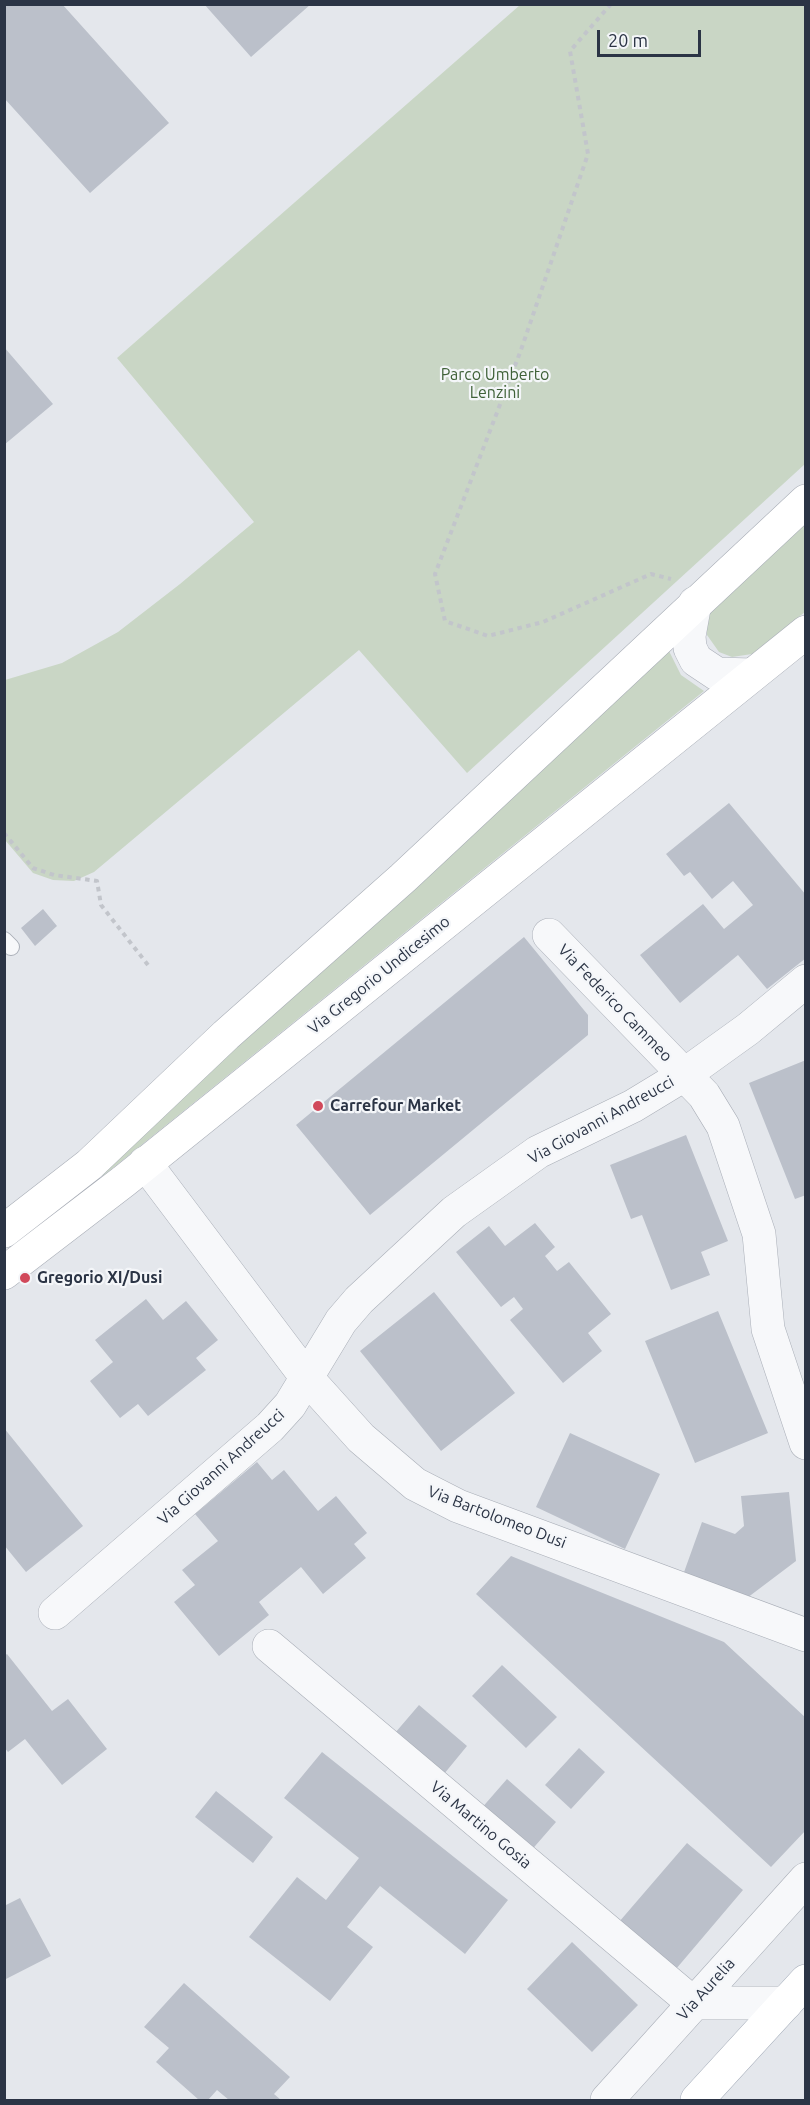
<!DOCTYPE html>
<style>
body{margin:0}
#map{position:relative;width:810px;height:2105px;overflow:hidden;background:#e4e7ec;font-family:Ubuntu,sans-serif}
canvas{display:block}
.frame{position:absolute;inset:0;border:6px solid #2b3445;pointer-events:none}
.scale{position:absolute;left:597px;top:30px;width:104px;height:27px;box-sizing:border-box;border:3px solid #2b3445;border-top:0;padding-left:8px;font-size:18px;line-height:21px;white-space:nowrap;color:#2b3445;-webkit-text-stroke:4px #f4f6f9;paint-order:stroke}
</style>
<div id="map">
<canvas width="810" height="2105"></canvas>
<div class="frame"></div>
<div class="scale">20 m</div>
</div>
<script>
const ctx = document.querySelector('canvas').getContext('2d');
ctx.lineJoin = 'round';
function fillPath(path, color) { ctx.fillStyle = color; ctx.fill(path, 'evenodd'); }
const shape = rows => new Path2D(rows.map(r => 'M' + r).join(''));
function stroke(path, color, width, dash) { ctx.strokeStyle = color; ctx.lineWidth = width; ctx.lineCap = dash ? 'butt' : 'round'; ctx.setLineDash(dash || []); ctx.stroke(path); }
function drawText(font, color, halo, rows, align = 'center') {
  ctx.font = font + ' Ubuntu,sans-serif'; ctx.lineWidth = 4.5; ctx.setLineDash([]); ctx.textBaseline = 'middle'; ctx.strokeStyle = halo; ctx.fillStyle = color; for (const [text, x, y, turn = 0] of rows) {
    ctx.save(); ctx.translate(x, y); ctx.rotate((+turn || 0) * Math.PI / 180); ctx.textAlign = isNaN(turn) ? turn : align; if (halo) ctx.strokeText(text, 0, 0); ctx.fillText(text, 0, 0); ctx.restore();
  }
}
fillPath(shape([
 [520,5,805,5,805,464,467,773,359,650,94,872,74,881,53,880,33,873,5,840,5,680,62,663,118,632,180,584,254,522,117,358],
 [805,523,805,612,752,654,732,657,719,652,707,635,707,620,711,612],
 [668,649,681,675,704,691,103,1176,100,1173]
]), '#c9d6c5');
fillPath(shape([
 [4,4,62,4,169,123,90,193,4,98],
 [204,4,311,4,251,57],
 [4,347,53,404,4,445],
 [729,803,806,895,806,958,767,989,738,955,680,1003,640,955,703,904,724,929,753,905,733,881,712,899,690,872,684,876,666,854],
 [43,909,57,926,35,946,21,928],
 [524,937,588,1015,588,1035,370,1215,296,1125],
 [806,1060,806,1195,795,1199,749,1083],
 [686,1135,728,1241,701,1252,710,1275,671,1290,642,1215,631,1219,610,1165],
 [535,1223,555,1247,545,1256,557,1271,569,1262,611,1314,588,1333,602,1351,563,1383,510,1320,523,1309,514,1297,501,1307,456,1252,489,1226,505,1246],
 [434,1292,515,1393,441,1451,360,1351],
 [146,1299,163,1320,186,1301,218,1340,196,1358,206,1370,148,1416,138,1404,120,1418,90,1381,113,1362,95,1340],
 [718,1311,768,1433,695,1463,645,1341],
 [4,1428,83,1526,26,1572,4,1545],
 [570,1433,660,1474,625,1549,536,1507],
 [257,1462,272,1480,284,1470,318,1511,336,1496,367,1533,354,1544,366,1558,323,1594,301,1567,259,1602,269,1615,219,1656,174,1602,195,1585,182,1570,218,1541,195,1514],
 [789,1492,796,1561,747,1598,683,1575,702,1522,735,1534,744,1526,741,1496],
 [511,1556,724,1642,806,1718,806,1830,771,1867,476,1594],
 [7,1654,52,1711,68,1699,107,1749,62,1785,25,1739,8,1752,4,1747,4,1656],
 [502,1665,557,1717,526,1748,472,1696],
 [419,1705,467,1746,444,1774,395,1733],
 [579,1748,605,1772,571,1809,545,1785],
 [322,1752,508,1900,465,1954,380,1886,347,1927,373,1947,330,2001,249,1937,297,1877,326,1900,359,1858,284,1798],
 [507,1779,556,1822,529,1853,480,1810],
 [216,1791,273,1837,253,1863,195,1817],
 [687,1843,743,1890,676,1969,619,1922],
 [20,1898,51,1956,4,1980,4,1906],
 [572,1942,638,2005,592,2052,527,1989],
 [184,1983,290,2077,274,2094,281,2100,229,2100,217,2090,208,2100,199,2100,156,2062,169,2048,144,2027]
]), '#bbc0ca');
const lane = shape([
 [4,940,11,947]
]);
const street = shape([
 [695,603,689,636,690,648,696,660,717,674,752,675],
 [549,935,704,1095,723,1126,759,1234,768,1329,806,1443],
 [145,1163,307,1378,361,1438,415,1484,458,1506,806,1635],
 [55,1613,270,1427,290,1405,341,1321,359,1300,454,1212,538,1152,633,1106,684,1075,748,1029,806,981],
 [269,1646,693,2003,786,2003],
 [607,2100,806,1879]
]);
const secondary = shape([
 [4,1231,89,1165,226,1035,403,878,806,501],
 [4,1273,124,1181,806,632]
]);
const primary = shape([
 [697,2100,806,1981]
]);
stroke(lane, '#a9aeb7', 18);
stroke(street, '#a9aeb7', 34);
stroke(secondary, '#a9aeb7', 34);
stroke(primary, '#a3abb8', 34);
stroke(shape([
 [611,4,570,51,588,154,521,350,435,574,445,621,488,636,543,622,651,574,671,579],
 [4,833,33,868,54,875,97,881,101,905,148,965]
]), '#c2c5cb', 4, [4.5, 4.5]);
stroke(lane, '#f7f8fa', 16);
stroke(street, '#f7f8fa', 33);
stroke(secondary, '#fff', 33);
stroke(primary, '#fff', 33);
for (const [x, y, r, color] of [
 [318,1106,6,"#d1495b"],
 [25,1278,6,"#d1495b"]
]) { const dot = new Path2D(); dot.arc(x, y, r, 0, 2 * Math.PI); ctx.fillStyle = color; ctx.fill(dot); stroke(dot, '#f4f6f9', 2); }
drawText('16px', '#3f6138', '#f4f6f9', [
 ["Parco Umberto",495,375],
 ["Lenzini",495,393]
]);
drawText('16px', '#2b3445', '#f4f6f9', [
 ["Via Gregorio Undicesimo",379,975,-39],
 ["Via Federico Cammeo",615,1003,46],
 ["Via Giovanni Andreucci",601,1120,-29],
 ["Via Giovanni Andreucci",221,1467,-42],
 ["Via Bartolomeo Dusi",497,1517,21],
 ["Via Martino Gosia",481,1825,40],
 ["Via Aurelia",706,1989,-48]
]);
drawText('bold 16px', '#2b3445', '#f4f6f9', [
 ["Carrefour Market",330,1106],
 ["Gregorio XI/Dusi",37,1278]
], 'left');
</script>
